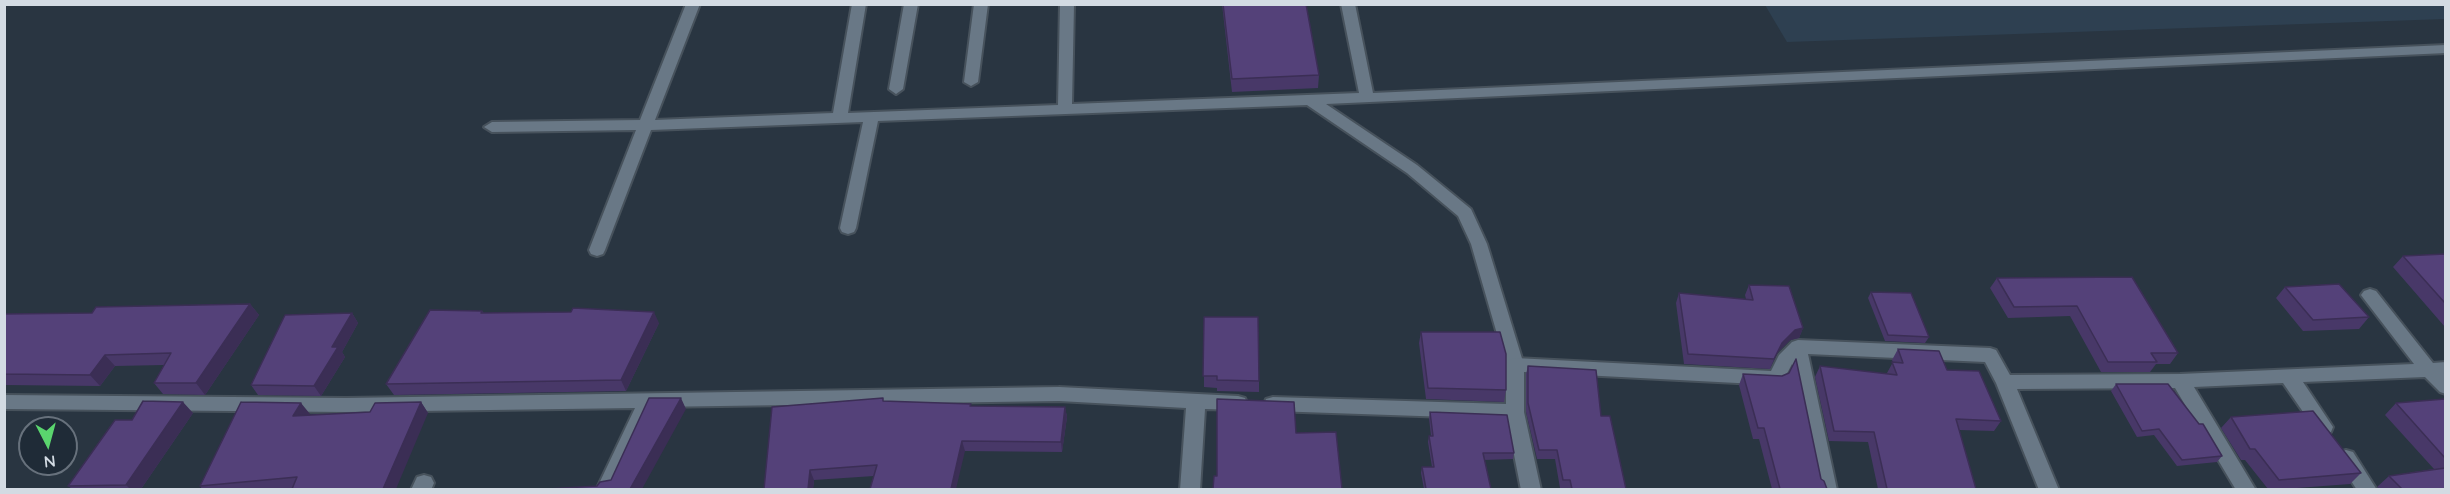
<!DOCTYPE html>
<style>
body{margin:0}
#map{position:relative;width:2450px;height:494px;overflow:hidden;background:#293541;font-family:Quicksand,sans-serif}
canvas{display:block}
.frame{position:absolute;inset:0;border:6px solid #d3dbe3;pointer-events:none}
.north{position:absolute;left:18px;top:416px;width:60px;height:60px;box-sizing:border-box;background:#1f2b37;border:2px solid #67717c;border-radius:50%;rotate:174deg;font-size:16px;font-weight:700;line-height:24px;text-align:center;color:#d3dbe3}
.north::after{content:'';display:block;margin:auto;width:21px;height:27px;background:#5ad56e;clip-path:polygon(50% 0,100% 100%,50% 72%,0 100%)}
</style>
<div id="map">
<canvas width="2450" height="494"></canvas>
<div class="frame"></div>
<div class="north">N</div>
</div>
<script>
const ctx = document.querySelector('canvas').getContext('2d');
ctx.lineJoin = 'round';
function fillPath(path, color) { ctx.fillStyle = color; ctx.fill(path, 'evenodd'); }
const shape = rows => new Path2D(rows.map(r => 'M' + r).join(''));
function stroke(path, color, width, dash) { ctx.strokeStyle = color; ctx.lineWidth = width; ctx.lineCap = dash ? 'butt' : 'round'; ctx.setLineDash(dash || []); ctx.stroke(path); }
fillPath(shape([
 [2445,4,2445,19,1787,42,1765,5]
]), '#2e4051');
const service = shape([
 [686,4,700,4,655,120,833,113,852,4,866,4,848,113,1058,105,1060,4,1074,4,1072,104,1359,93,1341,4,1355,4,1373,93,2446,45,2446,53,1326,104,1417,165,1471,209,1487,244,1524,365,1521,370,1515,372,1509,370,1506,365,1471,244,1458,216,1407,173,1307,105,878,121,856,228,854,232,848,234,842,232,840,228,863,122,651,130,605,250,603,254,597,256,591,254,589,250,636,130,492,132,484,127,492,122,640,120,686,4],
 [904,4,918,4,903,89,896,94,889,89,904,4],
 [974,4,988,4,978,82,971,86,964,82,974,4]
]);
const minor = shape([
 [2370,289,2376,291,2433,363,2446,362,2446,394,2440,392,2425,377,2303,382,2333,427,2331,432,2324,434,2317,432,2283,383,2194,387,2256,490,2236,490,2175,388,2017,389,2059,490,2039,490,1996,383,1985,362,1808,354,1837,490,1817,490,1792,364,1782,383,1776,385,1524,372,1524,412,1541,490,1521,490,1507,419,1273,411,1266,409,1264,404,1266,399,1273,397,1506,404,1506,365,1509,360,1515,358,1771,371,1779,355,1792,342,1798,340,1990,348,1996,350,2010,375,2180,374,2414,364,2364,299,2361,295,2364,291,2370,289],
 [1059,387,1238,396,1245,398,1247,403,1245,408,1238,410,1205,409,1200,490,1180,490,1186,408,1059,401,653,407,615,490,596,490,635,408,346,412,4,409,4,395,346,398,1059,387],
 [2346,450,2353,452,2377,490,2357,490,2336,458,2339,452,2346,450],
 [424,475,431,477,434,483,431,490,411,490,417,477,424,475]
]);
stroke(service, '#47525c', 4);
stroke(minor, '#47525c', 4);
fillPath(service, '#697886');
fillPath(minor, '#697886');
fillPath(shape([
 [1222,4,1306,4,1319,75,1318,88,1232,92],
 [2445,254,2445,327,2393,267,2403,256],
 [2132,277,2178,353,2170,364,2156,364,2150,372,2101,372,2070,316,2008,318,1990,288,1997,278],
 [1749,285,1803,328,1799,338,1790,340,1777,353,1770,369,1684,364,1676,303,1679,293,1746,299,1745,295],
 [2285,287,2369,317,2359,329,2303,331,2276,298],
 [1871,292,1929,337,1925,343,1885,341,1868,298],
 [250,304,259,315,205,395,163,394,154,383,164,365,115,366,100,386,4,385,4,314,92,313],
 [482,311,484,313,659,323,626,391,394,395,386,384],
 [352,313,358,323,342,352,345,357,321,396,258,395,251,385],
 [1204,317,1259,381,1259,392,1217,391,1217,388,1204,387],
 [1421,332,1506,390,1504,402,1426,399,1419,343],
 [1898,349,1947,370,2001,421,1994,431,1959,430,1976,489,1878,489,1868,442,1829,441,1815,377,1820,366,1887,374,1887,373,1893,362,1892,360],
 [1528,366,1601,416,1626,489,1568,489,1568,488,1560,488,1555,459,1537,459,1526,412,1526,374],
 [1743,374,1821,479,1827,489,1772,489,1759,439,1753,439,1739,385],
 [2116,384,2222,456,2217,462,2177,466,2154,435,2137,437,2111,391],
 [2445,399,2445,489,2380,489,2377,487,2389,476,2434,469,2385,415,2396,403],
 [884,401,971,406,1065,407,1067,417,1062,452,965,451,874,476,814,480,813,489,764,489],
 [421,402,428,413,292,489,202,489,200,486,310,414,309,415,370,412],
 [1430,412,1514,453,1513,459,1484,460,1491,489,1424,489,1421,473,1422,467,1432,467,1428,442,1429,436,1431,436,1429,418],
 [193,413,141,489,72,489,68,486,132,420],
 [2231,417,2361,473,2350,484,2284,489,2268,489,2245,460,2241,460,2221,428]
]), '#483868');
fillPath(shape([
 [250,304,259,315,205,395,196,383],
 [654,312,659,323,626,391,621,380],
 [352,313,358,323,342,352,345,357,321,396,314,386,332,347],
 [1803,328,1799,338,1790,340,1777,353,1770,369,1782,343,1795,330],
 [105,355,115,366,100,386,90,375],
 [681,398,686,409,642,489,630,489],
 [183,402,193,413,141,489,130,489,126,485],
 [421,402,428,413,396,489,383,489],
 [301,403,310,414,302,427,293,416],
 [1065,407,1067,417,1062,452,1061,442],
 [962,441,965,451,956,489,951,489],
 [810,470,814,480,813,489,808,489]
]), '#3b2e55');
const building = shape([
 [1223,4,1306,4,1319,75,1232,79,1223,4],
 [2445,254,2445,303,2403,256,2445,254],
 [2132,277,2178,353,2151,353,2157,362,2108,362,2077,306,2014,307,1997,278,2132,277],
 [2339,284,2369,317,2313,320,2285,287,2339,284],
 [1749,285,1789,286,1803,328,1795,330,1782,343,1774,359,1688,354,1679,293,1753,300,1749,285],
 [1871,292,1911,293,1929,337,1888,335,1871,292],
 [250,304,196,383,154,383,171,353,105,355,90,375,4,374,4,314,92,313,96,307,250,304],
 [573,308,654,312,621,380,386,384,430,310,482,311,481,313,571,312,573,308],
 [352,313,332,347,338,347,314,386,251,385,285,315,352,313],
 [1204,317,1258,317,1259,381,1217,380,1217,376,1203,376,1204,317],
 [1421,332,1500,332,1506,354,1506,390,1428,388,1421,332],
 [1898,349,1939,351,1947,370,1979,371,2001,421,1956,419,1976,489,1887,489,1874,432,1834,431,1820,366,1897,375,1892,362,1903,363,1898,349],
 [1796,359,1821,479,1824,481,1827,489,1780,489,1764,428,1758,428,1743,374,1782,376,1789,373,1796,359],
 [1528,366,1596,370,1601,416,1610,416,1626,489,1572,489,1570,480,1563,480,1557,450,1539,450,1528,403,1528,366],
 [2116,384,2168,384,2199,424,2203,424,2222,456,2182,460,2159,429,2142,431,2116,384],
 [649,398,681,398,630,489,548,489,597,486,600,482,611,480,649,398],
 [883,398,883,401,971,404,970,406,1065,407,1061,442,962,441,951,489,870,489,877,465,810,470,808,489,764,489,772,407,883,398],
 [1217,399,1294,402,1296,433,1336,432,1342,489,1213,489,1214,476,1217,476,1217,399],
 [2445,399,2445,458,2396,403,2445,399],
 [143,401,183,402,126,485,68,486,115,420,132,420,143,401],
 [241,402,301,403,293,416,370,412,375,403,421,402,383,489,292,489,297,477,200,486,241,402],
 [2313,411,2361,473,2279,480,2255,449,2250,449,2231,417,2313,411],
 [1430,412,1507,415,1514,453,1483,453,1491,489,1426,489,1422,467,1434,467,1429,436,1433,436,1430,412],
 [2445,468,2445,489,2402,489,2389,476,2445,468]
]);
fillPath(building, '#544179');
stroke(building, '#3b2e55', 1.5);
</script>
